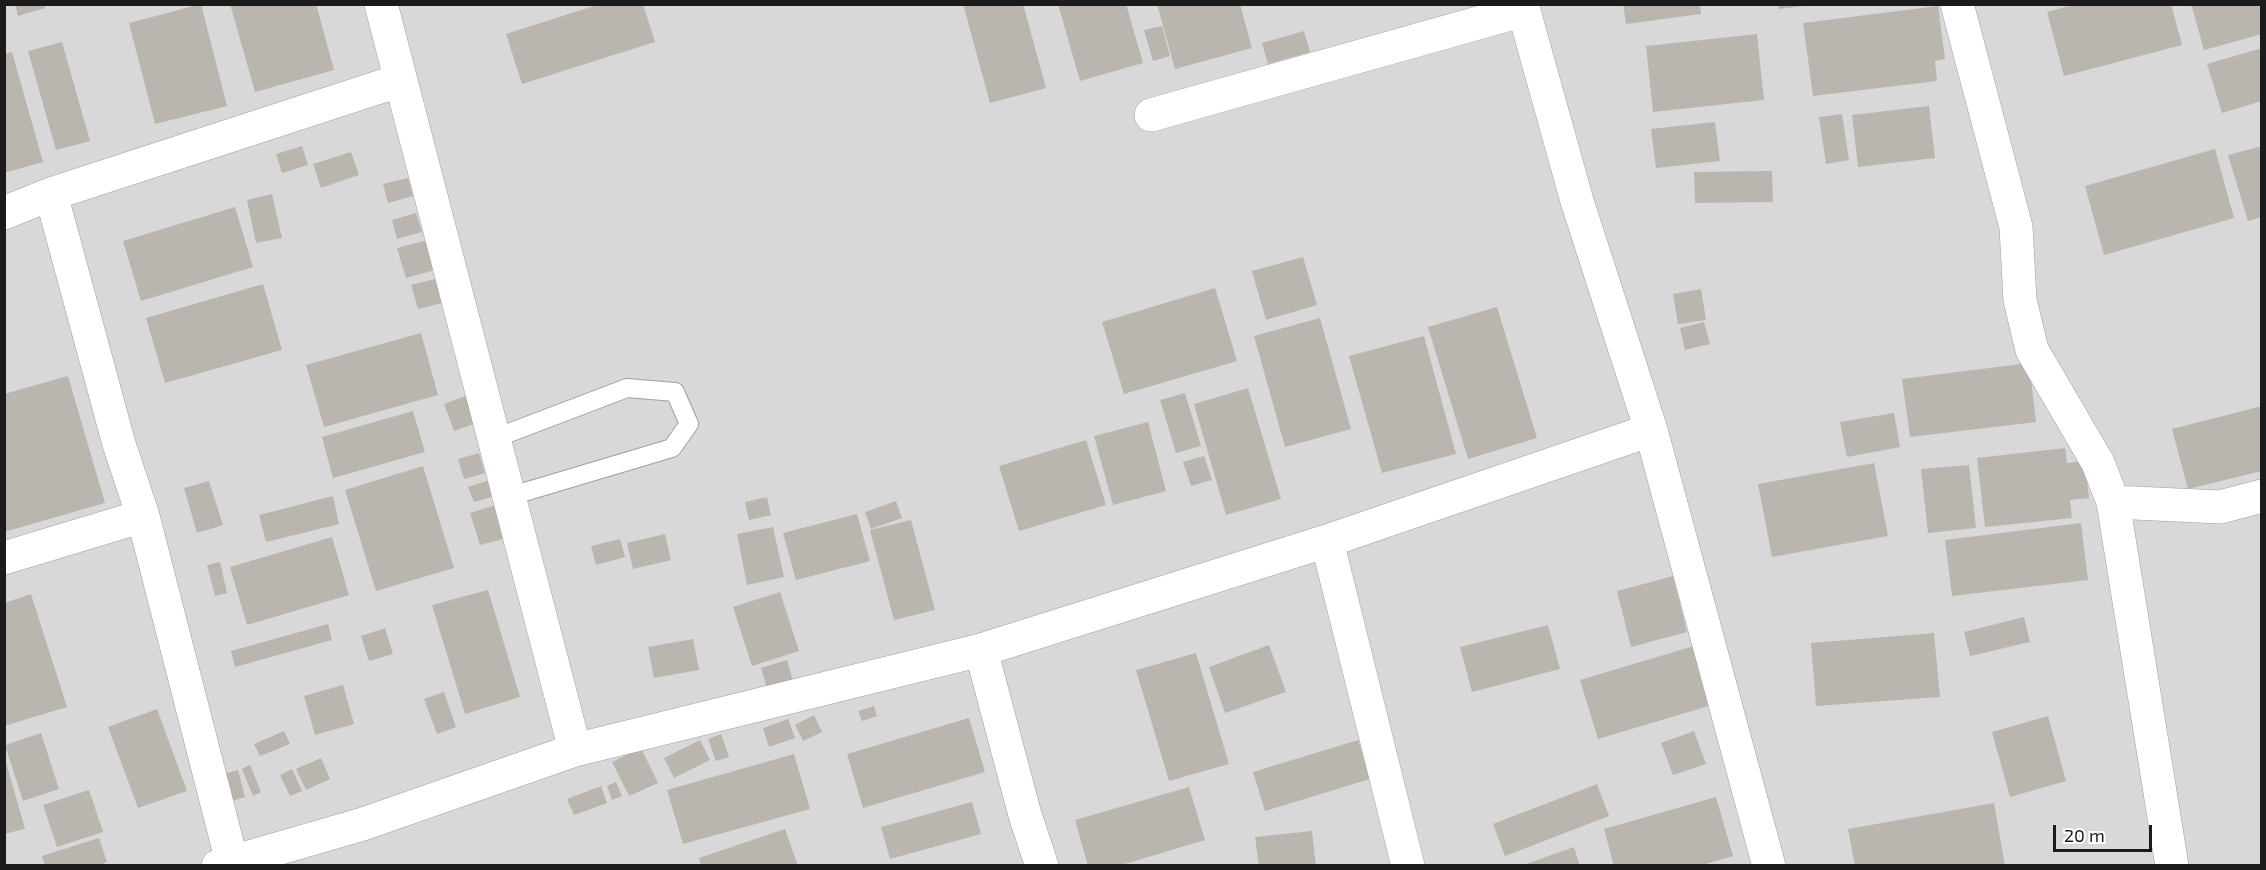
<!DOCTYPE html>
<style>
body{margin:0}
#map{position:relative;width:2266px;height:870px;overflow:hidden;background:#ebe8e1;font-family:"Exo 2",sans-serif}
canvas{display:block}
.frame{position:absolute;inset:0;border:6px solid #1b1b1b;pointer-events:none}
.scale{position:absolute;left:2053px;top:825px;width:99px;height:27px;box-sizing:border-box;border:3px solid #1b1b1b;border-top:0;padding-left:8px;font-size:18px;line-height:21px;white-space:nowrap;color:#1b1b1b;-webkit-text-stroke:4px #fff;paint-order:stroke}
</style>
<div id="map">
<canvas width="2266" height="870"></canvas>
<div class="frame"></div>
<div class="scale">20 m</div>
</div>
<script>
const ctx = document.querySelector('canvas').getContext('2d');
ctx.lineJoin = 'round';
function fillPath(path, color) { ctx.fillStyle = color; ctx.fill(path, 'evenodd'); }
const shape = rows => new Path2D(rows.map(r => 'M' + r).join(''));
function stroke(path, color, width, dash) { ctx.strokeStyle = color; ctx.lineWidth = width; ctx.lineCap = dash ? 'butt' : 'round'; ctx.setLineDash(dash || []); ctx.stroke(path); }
fillPath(shape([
 [5,5,2261,5,2261,865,5,865]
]), '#d9d8d8');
fillPath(shape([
 [15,4,44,4,45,8,18,16],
 [201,4,227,106,155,124,129,23],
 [230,4,316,4,334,70,255,92],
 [600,4,643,4,655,42,522,84,506,34],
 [963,4,1023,4,1046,88,990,103],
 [1058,4,1126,4,1143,63,1080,81],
 [1157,4,1240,4,1252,48,1175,69],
 [1623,4,1700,4,1701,14,1626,24],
 [1778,4,1804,4,1804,6,1779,9],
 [2076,4,2171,4,2182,45,2064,76,2047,12],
 [2191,4,2262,4,2262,34,2204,50],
 [1938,6,1945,59,1935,61,1937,81,1813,96,1803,23],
 [1162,26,1170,56,1153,61,1144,30],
 [1304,31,1310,52,1268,64,1262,43],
 [1757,34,1764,100,1653,112,1646,46],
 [62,42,90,141,56,150,28,51],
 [2262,48,2262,101,2222,113,2207,64],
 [12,52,43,162,4,173,4,54],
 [1929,106,1935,158,1858,167,1852,115],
 [1842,114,1849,160,1826,164,1819,117],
 [1715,122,1720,161,1656,168,1651,129],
 [302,146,308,165,282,173,276,154],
 [2262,146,2262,217,2248,221,2228,155],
 [2215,149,2234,218,2104,255,2085,186],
 [351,152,359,175,321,188,313,164],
 [1772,171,1773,202,1695,203,1694,172],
 [408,178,413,196,388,203,383,184],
 [272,194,282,238,256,243,247,200],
 [235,207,253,267,141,301,123,241],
 [416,213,422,232,397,239,392,220],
 [431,239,439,269,406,278,397,248],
 [1303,257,1317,305,1266,320,1252,271],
 [439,278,446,302,418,309,411,285],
 [263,284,282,350,165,383,146,318],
 [1215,288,1237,361,1124,394,1102,322],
 [1701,289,1706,320,1678,324,1673,294],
 [1497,307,1537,438,1468,459,1428,327],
 [1320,318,1351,429,1285,447,1254,336],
 [1704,322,1710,344,1685,350,1680,328],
 [421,333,438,395,324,427,306,365],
 [1424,336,1456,454,1382,473,1349,356],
 [2029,363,2036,422,1910,437,1902,379],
 [68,376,105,503,4,532,4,394],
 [1248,388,1281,499,1226,515,1194,404],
 [1185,393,1201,446,1176,453,1160,400],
 [466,396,476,423,454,431,444,404],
 [2262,406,2262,471,2188,489,2172,429],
 [413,411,425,452,333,478,322,437],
 [1894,413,1900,447,1847,457,1840,422],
 [1148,422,1166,491,1113,505,1094,436],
 [1086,440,1106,505,1019,531,999,466],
 [2065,448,2067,463,2085,461,2089,498,2070,500,2072,518,1985,527,1977,458],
 [479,453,485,473,464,479,458,459],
 [1204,456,1212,480,1191,486,1183,462],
 [1874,463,1888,536,1772,557,1758,484],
 [1969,465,1976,528,1928,533,1921,469],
 [423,466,454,568,376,591,345,490],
 [490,480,495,496,474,502,468,487],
 [209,481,223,525,197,533,184,488],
 [333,496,339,524,266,542,259,515],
 [767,497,771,515,749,520,745,502],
 [896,501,902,518,871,529,865,512],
 [496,505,506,538,480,545,470,513],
 [857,514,870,561,796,580,783,533],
 [911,520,935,610,894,620,870,530],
 [2081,523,2088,580,1952,596,1945,540],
 [773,527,784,577,747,585,737,534],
 [665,534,671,560,633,569,627,543],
 [332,537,349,595,247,625,230,567],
 [620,539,625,557,596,565,591,546],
 [220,562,227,593,215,596,207,565],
 [1673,576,1687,632,1631,647,1617,591],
 [488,590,520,697,465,714,432,605],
 [780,592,799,651,752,666,733,607],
 [31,594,67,707,4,726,4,603],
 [2024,617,2030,642,1970,656,1964,632],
 [328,624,332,640,235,667,231,651],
 [1548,625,1560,669,1472,692,1460,647],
 [385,628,393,654,369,661,361,636],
 [1934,633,1940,697,1816,706,1811,643],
 [693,639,699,670,654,678,648,647],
 [1269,645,1286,692,1225,713,1209,667],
 [1694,646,1712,705,1598,739,1580,680],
 [1196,653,1229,764,1169,781,1136,670],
 [787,660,794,685,768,692,761,668],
 [343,685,354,724,315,735,304,696],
 [444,692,456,727,437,734,424,699],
 [874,706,877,716,862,721,858,711],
 [157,709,187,791,138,808,108,727],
 [814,715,822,732,803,741,795,725],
 [2048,716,2066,781,2010,797,1992,732],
 [969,718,985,772,863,808,847,754],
 [788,719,795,738,769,747,763,728],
 [284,731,290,744,260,756,254,744],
 [1694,731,1706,764,1673,775,1661,743],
 [41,733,59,789,23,801,5,745],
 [721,734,729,757,716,761,708,739],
 [700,740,710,760,674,778,664,758],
 [1358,740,1370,779,1265,811,1253,772],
 [641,748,658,783,629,796,612,762],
 [794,754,810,809,683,844,667,790],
 [4,755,25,829,4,834],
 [321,758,330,779,306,790,296,769],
 [250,765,261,792,253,796,242,769],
 [292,769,302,791,290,796,280,775],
 [238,770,245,797,232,801,224,774],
 [616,782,622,796,612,800,607,786],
 [1597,784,1609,816,1505,856,1493,824],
 [601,786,607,803,574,815,567,799],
 [1189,787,1205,840,1118,866,1088,866,1075,820],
 [89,790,103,832,57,847,43,805],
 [1716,797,1733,856,1699,866,1614,866,1604,829],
 [972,802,981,834,890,859,881,827],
 [1994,803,2005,866,1855,866,1848,829],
 [785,829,798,866,701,866,699,858],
 [1312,831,1316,866,1259,866,1255,837],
 [99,838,107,862,97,866,45,866,42,856],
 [1574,847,1580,866,1523,866,1523,865]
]), '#bbb5af');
const lane = shape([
 [493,439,627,388,675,392,689,424,672,448,511,496]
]);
const street = shape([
 [381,4,575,750],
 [1522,4,1577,201,1651,430,1769,866],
 [1957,4,2016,227,2020,300,2032,350,2098,463,2113,502,2172,866],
 [1151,115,1524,10],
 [51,194,119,444,143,516,232,862],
 [4,213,51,194,401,80],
 [2113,502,2220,507,2262,496],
 [1327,541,1408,866],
 [4,558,143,516],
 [981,650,1025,815,1042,866],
 [218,866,363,824,575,750,981,650,1327,541,1651,430]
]);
stroke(lane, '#9f9f9f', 20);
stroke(street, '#9f9f9f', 34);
stroke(lane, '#fff', 18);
stroke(street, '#fff', 33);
</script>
